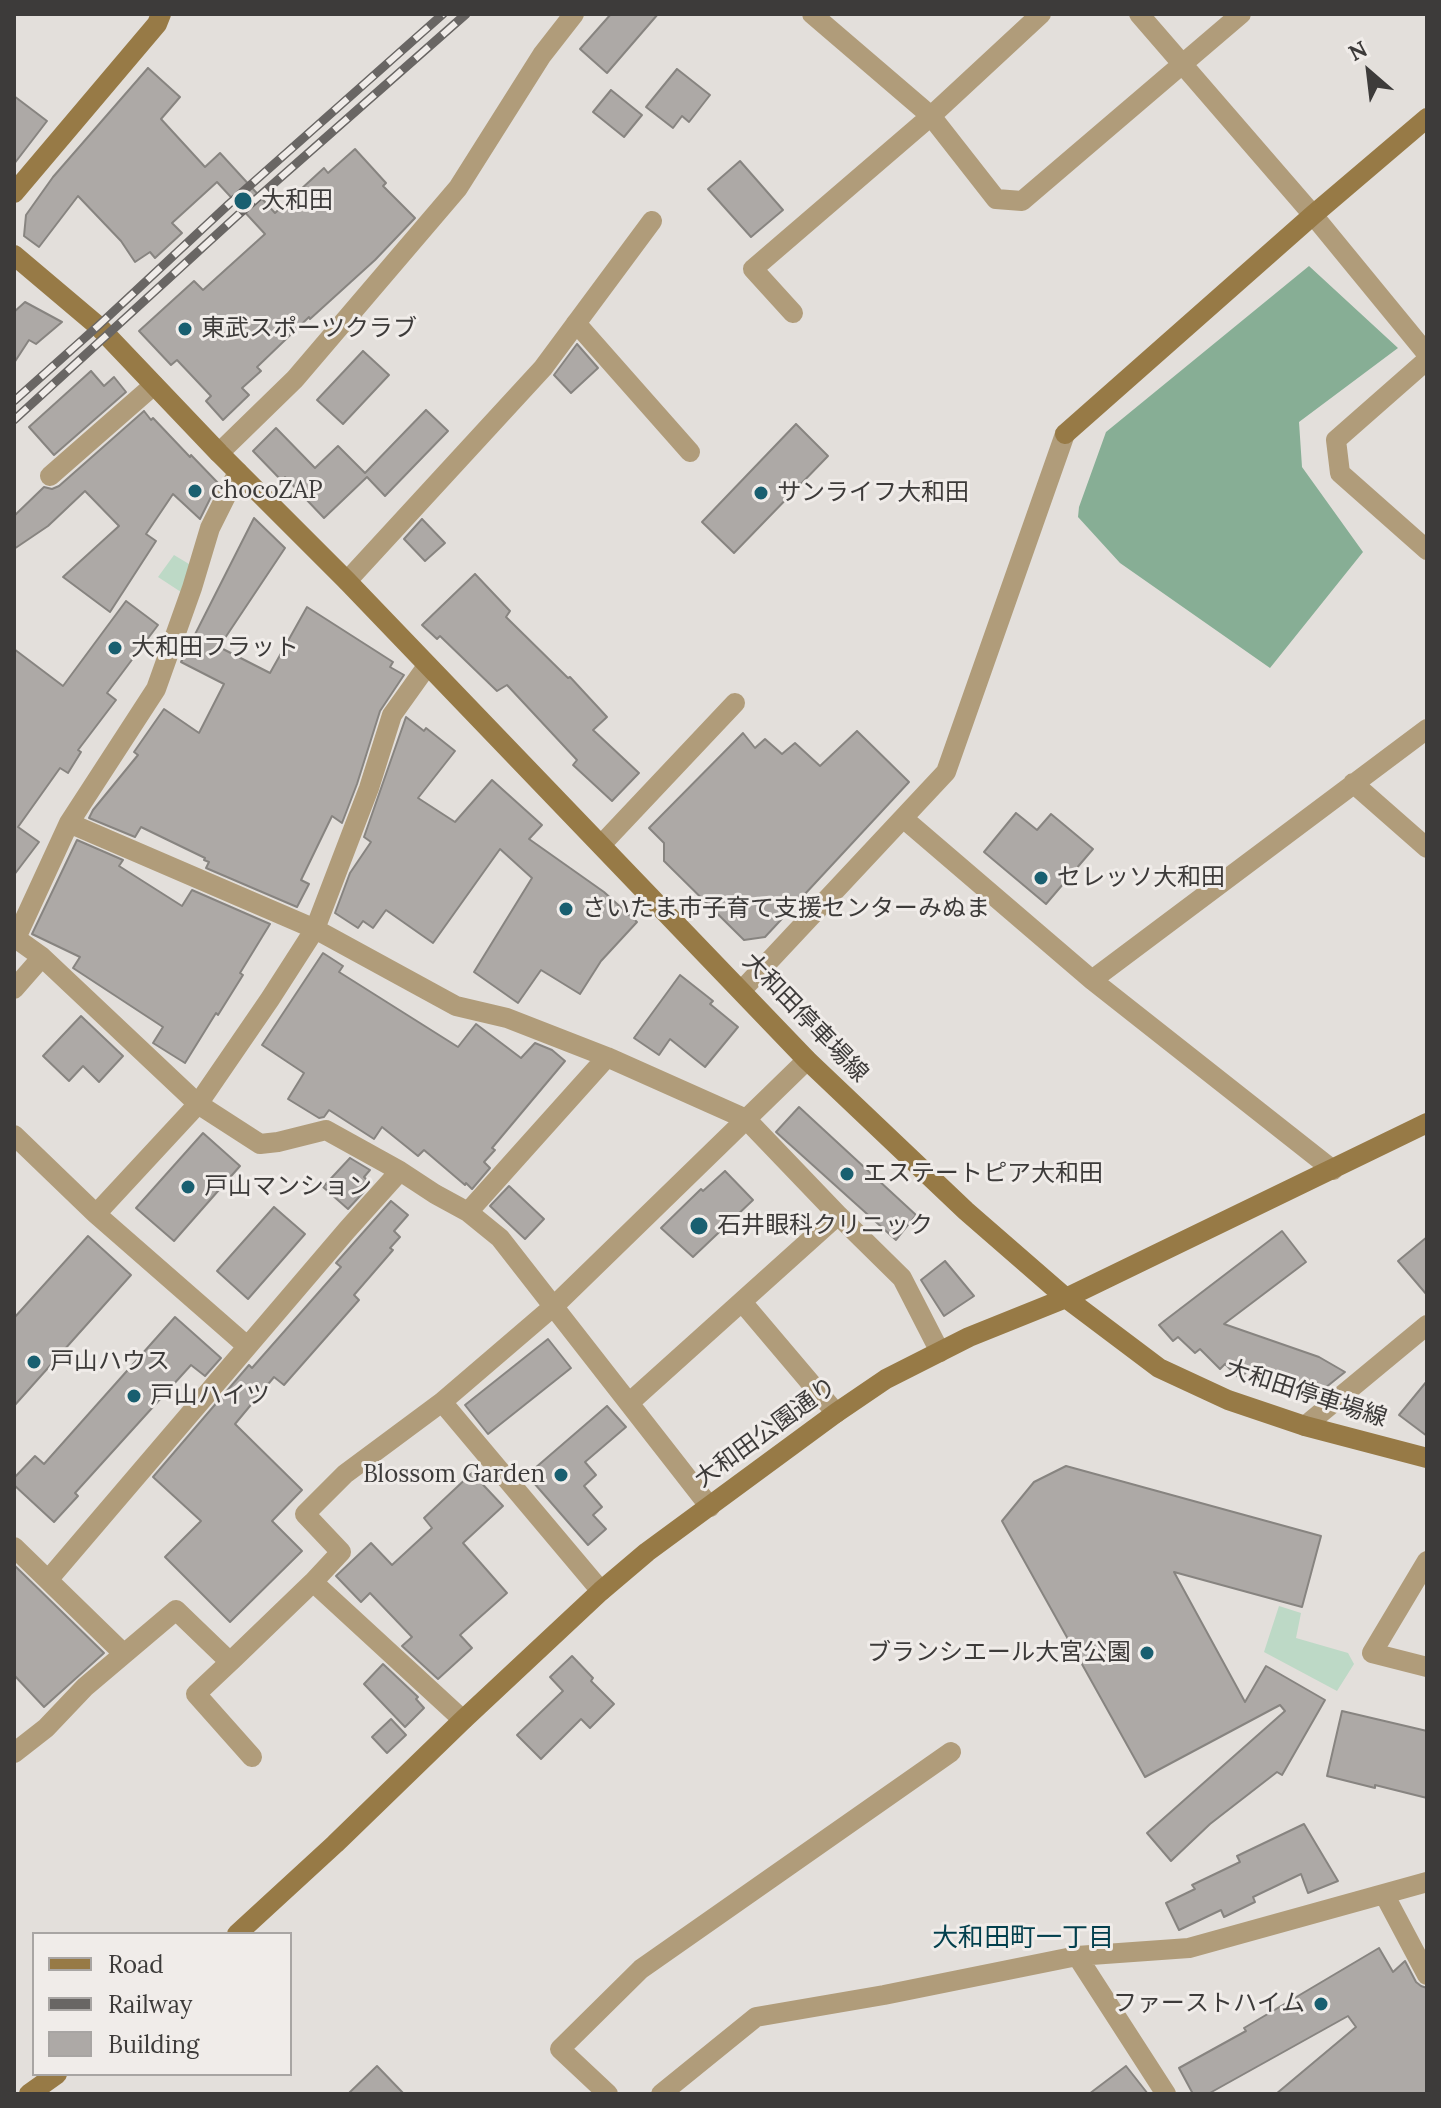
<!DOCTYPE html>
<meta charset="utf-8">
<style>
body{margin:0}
#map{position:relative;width:1441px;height:2108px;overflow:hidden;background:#e3dfdb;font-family:Lora,serif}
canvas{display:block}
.frame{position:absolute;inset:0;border:16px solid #3d3b3a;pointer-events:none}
.legend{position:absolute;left:32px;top:1932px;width:260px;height:144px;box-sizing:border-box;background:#f0ece9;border:2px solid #a8a5a3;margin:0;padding:10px 14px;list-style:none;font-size:24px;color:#3d3b3a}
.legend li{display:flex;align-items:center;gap:16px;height:40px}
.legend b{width:40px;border:2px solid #a8a5a3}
.north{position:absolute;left:1329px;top:32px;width:80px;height:80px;-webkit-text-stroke:6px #f0ece9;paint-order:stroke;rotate:332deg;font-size:22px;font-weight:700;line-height:32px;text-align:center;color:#3d3b3a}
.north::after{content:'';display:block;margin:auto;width:28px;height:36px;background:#3d3b3a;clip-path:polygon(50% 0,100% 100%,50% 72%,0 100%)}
</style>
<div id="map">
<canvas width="1441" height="2108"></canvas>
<div class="frame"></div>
<ul class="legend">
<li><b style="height:10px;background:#977a46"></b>Road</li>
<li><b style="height:10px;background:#696664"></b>Railway</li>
<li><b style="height:22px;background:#ada9a6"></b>Building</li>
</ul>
<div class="north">N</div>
</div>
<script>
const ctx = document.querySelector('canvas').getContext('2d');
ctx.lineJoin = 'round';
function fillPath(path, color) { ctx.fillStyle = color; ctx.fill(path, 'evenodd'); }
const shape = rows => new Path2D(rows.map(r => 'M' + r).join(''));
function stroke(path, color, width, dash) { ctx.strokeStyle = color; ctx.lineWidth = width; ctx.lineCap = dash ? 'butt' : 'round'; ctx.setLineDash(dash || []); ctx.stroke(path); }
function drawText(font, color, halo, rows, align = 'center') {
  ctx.font = font + ' Lora,"Noto Sans JP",serif'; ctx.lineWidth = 6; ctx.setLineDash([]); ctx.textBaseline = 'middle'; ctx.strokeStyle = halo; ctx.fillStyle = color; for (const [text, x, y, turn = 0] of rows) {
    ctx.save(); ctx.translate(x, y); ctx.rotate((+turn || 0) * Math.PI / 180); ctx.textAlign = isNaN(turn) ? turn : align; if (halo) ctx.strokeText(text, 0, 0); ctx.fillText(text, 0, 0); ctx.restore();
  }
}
fillPath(shape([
 [174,555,194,567,184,594,158,577],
 [1279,1606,1301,1613,1296,1638,1348,1653,1354,1664,1337,1691,1264,1652]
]), '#bdd9c6');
fillPath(shape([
 [1309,266,1398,348,1299,422,1302,467,1363,552,1270,668,1120,563,1078,517,1079,507,1106,432]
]), '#87ae95');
const building = shape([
 [611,14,658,14,607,73,580,49,611,14],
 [148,68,180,97,161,119,205,167,220,153,275,213,324,168,328,173,355,149,386,183,383,186,415,218,375,260,310,319,309,317,257,367,261,371,242,388,249,395,223,420,206,401,211,396,177,360,171,365,139,331,194,281,203,290,265,234,217,182,172,223,182,233,155,258,150,252,135,262,121,241,78,196,39,247,24,236,26,215,53,177,148,68],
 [677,69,710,95,689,122,682,116,673,128,646,107,677,69],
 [611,90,642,115,624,137,593,112,611,90],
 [14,96,47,121,14,164,14,96],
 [740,161,783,210,751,237,708,189,740,161],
 [25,302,62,322,36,344,29,340,14,363,14,312,25,302],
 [577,344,598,368,571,393,554,375,577,344],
 [363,351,389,375,343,424,317,400,363,351],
 [91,371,104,386,114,377,126,392,54,455,29,427,91,371],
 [426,410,448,431,385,496,367,477,324,518,285,477,282,481,253,451,276,428,315,468,338,446,365,473,426,410],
 [144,411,151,420,153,418,190,457,191,455,218,483,200,519,173,494,146,534,156,541,110,612,63,577,119,526,85,491,48,526,14,549,14,516,44,487,52,489,59,486,144,411],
 [796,424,828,456,734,553,702,522,796,424],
 [254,518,285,548,219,647,270,673,307,607,393,662,390,667,404,675,380,711,357,784,342,823,332,816,301,880,309,884,297,907,206,868,209,862,204,860,205,858,141,827,135,837,89,818,93,810,138,755,134,752,164,709,199,733,224,684,181,662,254,518],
 [422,519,445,543,425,561,404,539,422,519],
 [475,574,510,611,506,617,568,678,570,677,607,717,593,730,639,773,612,801,573,765,577,760,507,685,497,691,440,636,437,639,422,625,475,574],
 [126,601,158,625,107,693,116,700,78,750,81,752,68,773,60,768,18,827,39,842,14,875,14,649,63,686,126,601],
 [406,717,424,731,426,728,455,751,418,798,455,822,492,780,542,825,529,839,604,892,637,922,601,961,580,994,541,970,518,1003,474,972,532,878,500,849,433,943,386,910,373,928,363,921,358,928,335,913,350,873,371,842,364,837,406,717],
 [857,731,909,782,765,937,744,940,664,861,664,843,649,828,743,733,755,748,765,739,782,754,795,743,820,766,857,731],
 [1016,813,1037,830,1051,814,1093,849,1046,904,984,852,1016,813],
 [77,840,123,860,119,866,182,906,192,890,270,924,240,973,243,975,218,1015,216,1013,185,1063,153,1043,163,1027,73,968,80,957,32,934,77,840],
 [323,953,343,966,339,972,458,1047,476,1024,521,1058,535,1043,552,1050,565,1061,492,1148,495,1150,484,1162,490,1168,472,1189,466,1183,465,1185,424,1150,418,1156,382,1127,374,1139,329,1110,324,1117,319,1118,288,1099,304,1073,262,1045,323,953],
 [680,975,713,1001,710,1004,738,1027,705,1067,670,1039,659,1055,634,1038,680,975],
 [81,1016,123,1056,99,1082,83,1066,69,1081,43,1056,81,1016],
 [799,1107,916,1215,896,1240,776,1132,799,1107],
 [203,1133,240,1166,174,1241,136,1208,203,1133],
 [350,1158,370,1170,364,1177,371,1184,348,1209,323,1187,350,1158],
 [725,1171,753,1200,693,1257,661,1228,701,1189,703,1191,725,1171],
 [509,1186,544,1219,525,1239,490,1206,509,1186],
 [391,1201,408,1215,394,1231,400,1237,390,1248,393,1250,354,1295,359,1300,284,1385,274,1377,235,1424,302,1490,272,1521,302,1551,230,1622,165,1557,201,1521,153,1477,249,1365,252,1368,341,1267,336,1263,391,1201],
 [274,1207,305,1234,248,1299,217,1271,274,1207],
 [1282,1231,1306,1262,1224,1324,1319,1357,1345,1372,1310,1400,1296,1385,1287,1392,1273,1376,1260,1384,1248,1370,1240,1379,1225,1364,1220,1369,1200,1349,1195,1353,1178,1337,1173,1341,1159,1325,1282,1231],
 [88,1236,131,1275,14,1406,14,1318,88,1236],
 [1427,1237,1427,1295,1398,1261,1427,1237],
 [945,1261,974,1296,944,1316,921,1280,945,1261],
 [175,1317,221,1358,205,1376,191,1365,75,1493,78,1496,54,1522,14,1485,14,1478,35,1456,44,1464,175,1317],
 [548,1339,571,1368,488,1434,465,1405,548,1339],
 [1427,1381,1427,1436,1399,1415,1427,1381],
 [607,1406,626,1427,585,1462,596,1475,584,1486,602,1507,593,1515,606,1529,588,1545,527,1475,607,1406],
 [1066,1466,1321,1536,1302,1607,1174,1572,1245,1702,1266,1666,1325,1700,1282,1775,1277,1772,1210,1824,1171,1861,1147,1833,1285,1711,1280,1705,1145,1777,1002,1521,1034,1482,1066,1466],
 [472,1473,503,1506,463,1543,507,1593,460,1635,472,1648,438,1679,402,1646,412,1637,370,1593,361,1602,336,1576,371,1543,392,1565,432,1528,424,1518,472,1473],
 [14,1565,104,1653,44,1707,14,1675,14,1565],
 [572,1656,593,1678,591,1681,614,1704,590,1728,581,1719,541,1759,517,1735,563,1691,550,1677,572,1656],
 [383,1664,418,1697,416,1699,424,1708,405,1727,364,1684,383,1664],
 [1342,1711,1427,1731,1427,1798,1375,1785,1375,1788,1327,1776,1342,1711],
 [391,1719,406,1735,387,1753,372,1737,391,1719],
 [1304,1824,1338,1881,1308,1893,1301,1874,1253,1897,1255,1902,1224,1917,1221,1910,1179,1930,1166,1903,1195,1889,1192,1885,1240,1862,1237,1856,1304,1824],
 [1379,1948,1393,1972,1405,1961,1416,1982,1421,1986,1427,1988,1427,2094,1276,2094,1356,2027,1348,2016,1208,2094,1193,2094,1179,2068,1246,2031,1244,2028,1379,1948],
 [377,2066,404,2094,348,2094,377,2066],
 [1126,2066,1148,2094,1089,2094,1126,2066]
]);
fillPath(building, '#ada9a6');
stroke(building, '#878480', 2);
stroke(shape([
 [812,14,931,116,1041,14],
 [1139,14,1313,215,1427,354],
 [793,313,753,269,931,116,996,199,1022,201,1241,14],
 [576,323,690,452],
 [1427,360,1336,440,1340,473,1427,550],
 [219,453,295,379,458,188,542,55,574,14],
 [50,476,154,385],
 [347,581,543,368,652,221],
 [1353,783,1427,848],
 [903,818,1092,980,1333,1170],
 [69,823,315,929,456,1006,507,1018,607,1057,746,1119,838,1215,629,1403],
 [601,845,735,703],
 [14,937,42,957,198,1104,260,1144,278,1142,326,1130,400,1171,435,1194,468,1212,500,1238,710,1507],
 [16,938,69,823,156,689,192,588,210,528,238,472],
 [1092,980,1427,729],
 [14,989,42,957],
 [742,990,946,772,1065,434],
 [14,1135,96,1214,247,1346],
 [468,1212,607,1057],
 [96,1214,198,1104,270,999,315,929,369,788,392,715,427,666],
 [838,1215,902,1278,940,1352],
 [742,1302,836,1413],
 [442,1402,601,1591],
 [1305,1426,1427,1325],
 [14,1547,124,1654],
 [1427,1561,1372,1653,1427,1667],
 [48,1580,347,1230,400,1171],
 [230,1662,196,1694,252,1757],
 [463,1720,313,1582,341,1552,305,1514,345,1474,442,1402,554,1306,807,1060],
 [14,1753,46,1728,85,1687,176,1610,230,1662,313,1582],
 [1384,1894,1427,1975],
 [1077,1956,1166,2094],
 [608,2094,560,2049,641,1969,951,1752],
 [661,2094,756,2017,884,1995,1077,1956,1189,1948,1427,1882]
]), '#b09c7a', 20);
stroke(shape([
 [14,193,157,24,161,14],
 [14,255,98,326,219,453,347,581,807,1060,966,1211,1066,1298,1159,1368,1228,1400,1305,1426,1427,1458],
 [1065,434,1313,215,1427,118],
 [237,1934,335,1844,463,1720,601,1591,647,1552,836,1413,886,1379,969,1337,1066,1298,1427,1123],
 [29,2094,57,2074]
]), '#977a46', 20);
const rail = shape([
 [14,401,98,326,229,204,443,14],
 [14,420,238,215,466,14]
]);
stroke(rail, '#696664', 9);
stroke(rail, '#f0ece9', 6, [18]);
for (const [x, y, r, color] of [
 [243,201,10,"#195f70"],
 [185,329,8,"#195f70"],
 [195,491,8,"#195f70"],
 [761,493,8,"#195f70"],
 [115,648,8,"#195f70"],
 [1041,878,8,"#195f70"],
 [566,909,8,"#195f70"],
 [847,1174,8,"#195f70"],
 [188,1187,8,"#195f70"],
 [699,1226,10,"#195f70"],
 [34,1362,8,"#195f70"],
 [134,1396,8,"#195f70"],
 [561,1475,8,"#195f70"],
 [1147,1653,8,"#195f70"],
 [1321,2004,8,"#195f70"]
]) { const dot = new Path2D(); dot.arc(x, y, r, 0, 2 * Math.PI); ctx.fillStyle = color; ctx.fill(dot); stroke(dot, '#f0ece9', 3); }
drawText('24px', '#3d3b3a', '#f0ece9', [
 ["大和田",261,201],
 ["東武スポーツクラブ",201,329],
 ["chocoZAP",211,491],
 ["サンライフ大和田",777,493],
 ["大和田フラット",131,648],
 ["セレッソ大和田",1057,878],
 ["さいたま市子育て支援センターみぬま",582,909],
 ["エステートピア大和田",863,1174],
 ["戸山マンション",204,1187],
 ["石井眼科クリニック",717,1226],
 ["戸山ハウス",50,1362],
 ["戸山ハイツ",150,1396],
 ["Blossom Garden",545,1475,"right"],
 ["ブランシエール大宮公園",1131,1653,"right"],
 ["ファーストハイム",1305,2004,"right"]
], 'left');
drawText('24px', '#3d3b3a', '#f0ece9', [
 ["大和田停車場線",805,1018,46],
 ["大和田停車場線",1306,1394,18],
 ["大和田公園通り",766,1433,-36]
]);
drawText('26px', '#023f4d', '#f0ece9', [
 ["大和田町一丁目",1023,1939]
]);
</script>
